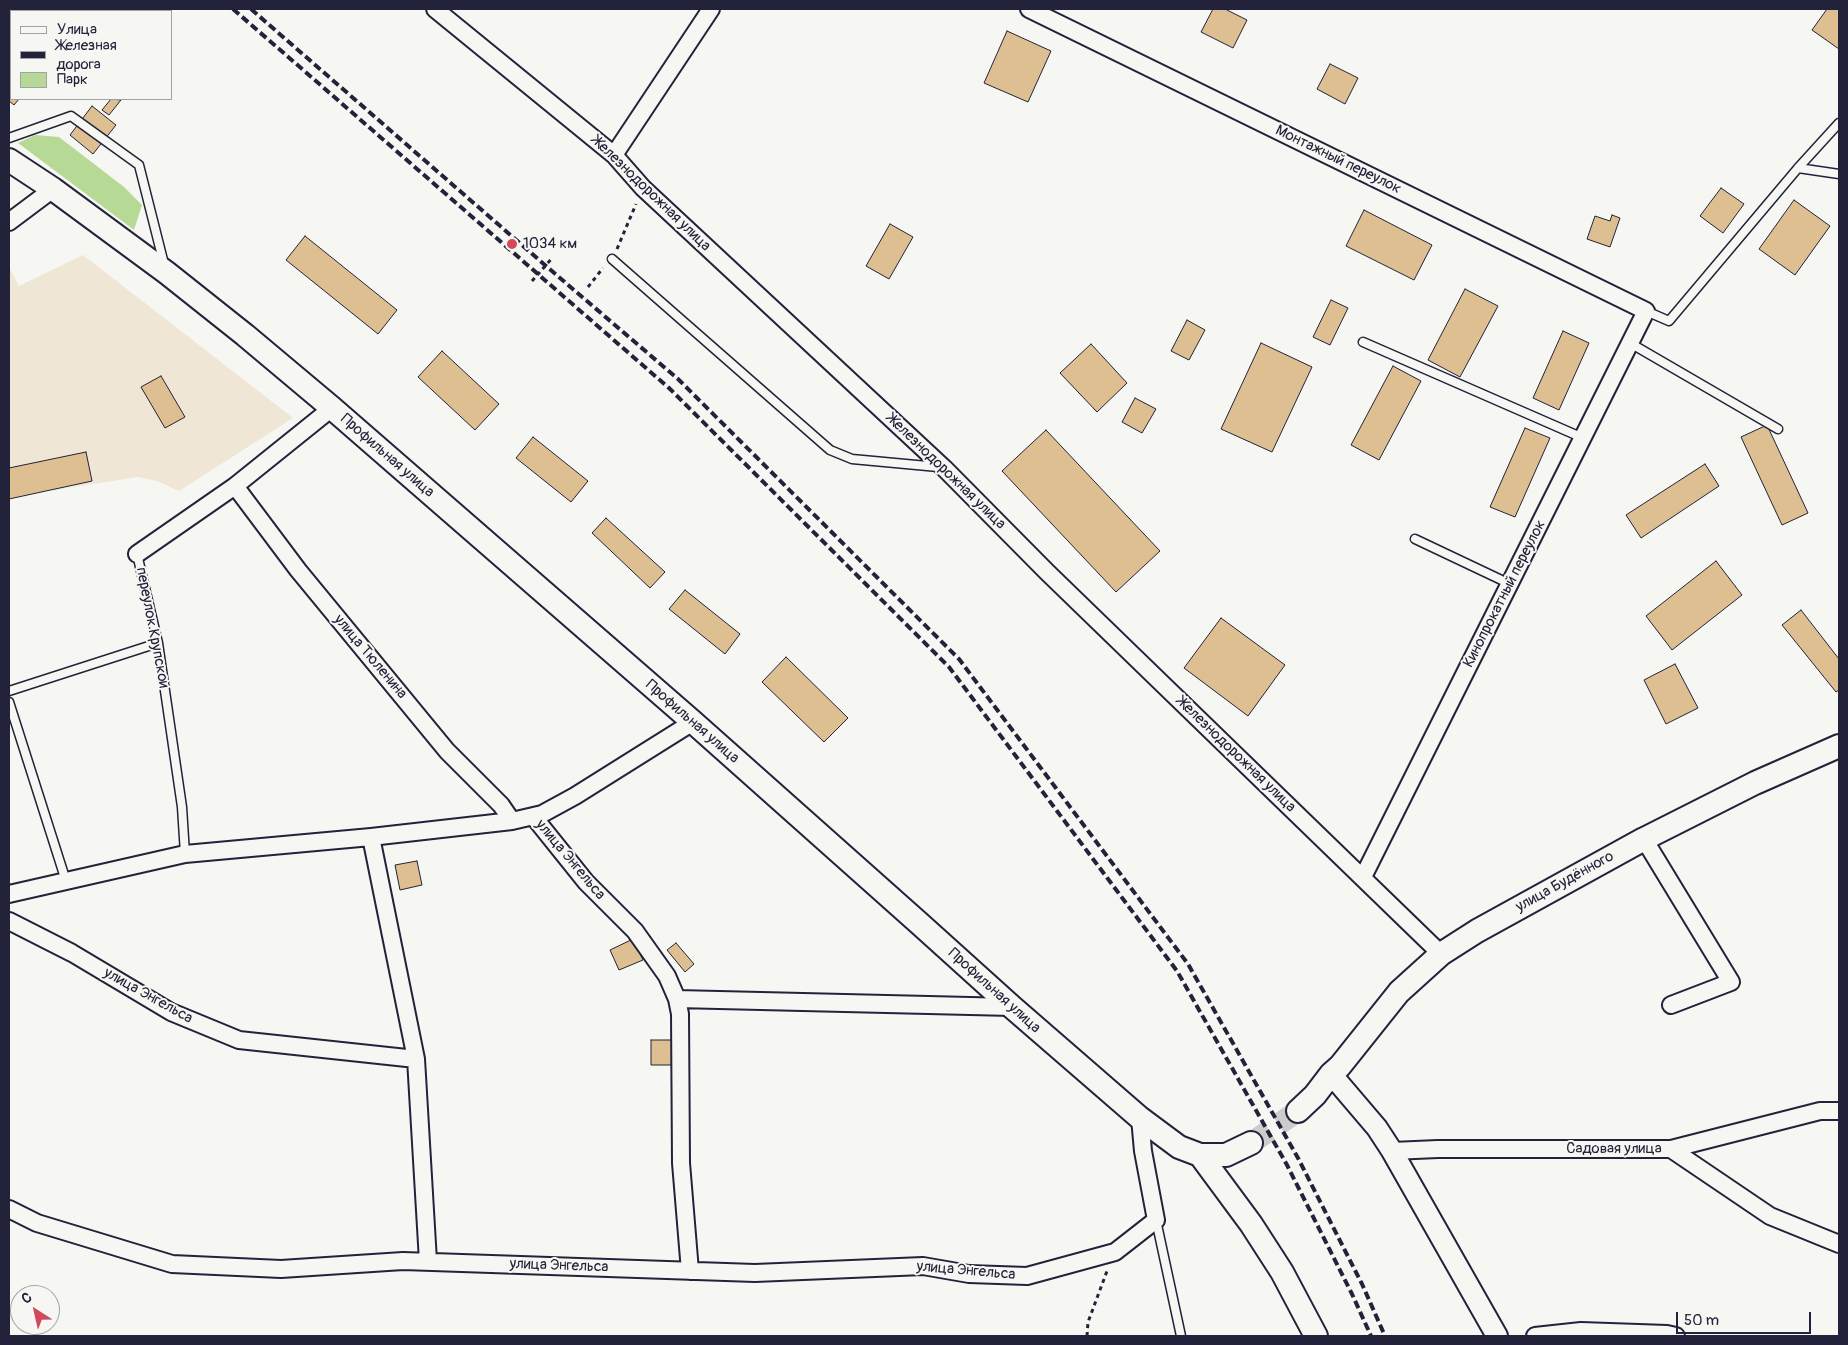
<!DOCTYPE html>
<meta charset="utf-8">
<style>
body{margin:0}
#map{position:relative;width:1848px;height:1345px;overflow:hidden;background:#f6f6f2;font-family:Pangolin,sans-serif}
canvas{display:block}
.frame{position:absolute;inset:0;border:10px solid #22223b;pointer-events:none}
.legend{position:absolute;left:10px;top:10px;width:162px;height:90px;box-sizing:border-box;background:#f6f6f2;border:1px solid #a1a1a9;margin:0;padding:6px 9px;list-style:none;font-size:15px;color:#22223b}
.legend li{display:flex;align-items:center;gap:10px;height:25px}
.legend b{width:25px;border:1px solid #a1a1a9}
.north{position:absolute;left:10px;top:1285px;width:50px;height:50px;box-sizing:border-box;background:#f6f6f2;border:1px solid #a1a1a9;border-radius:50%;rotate:325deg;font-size:14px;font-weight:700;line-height:20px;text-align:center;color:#22223b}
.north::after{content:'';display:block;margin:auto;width:18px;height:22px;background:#d1495b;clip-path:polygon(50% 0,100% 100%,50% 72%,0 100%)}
.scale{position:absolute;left:1676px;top:1312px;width:135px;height:22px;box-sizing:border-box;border:2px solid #22223b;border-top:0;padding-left:6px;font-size:15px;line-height:18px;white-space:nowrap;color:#22223b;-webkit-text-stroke:4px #f6f6f2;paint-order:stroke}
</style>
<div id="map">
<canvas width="1848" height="1345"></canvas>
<div class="frame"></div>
<ul class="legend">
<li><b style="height:6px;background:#f6f6f2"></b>Улица</li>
<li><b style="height:6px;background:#22223b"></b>Железная дорога</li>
<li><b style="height:14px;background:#b6da95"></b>Парк</li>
</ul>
<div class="north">С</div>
<div class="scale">50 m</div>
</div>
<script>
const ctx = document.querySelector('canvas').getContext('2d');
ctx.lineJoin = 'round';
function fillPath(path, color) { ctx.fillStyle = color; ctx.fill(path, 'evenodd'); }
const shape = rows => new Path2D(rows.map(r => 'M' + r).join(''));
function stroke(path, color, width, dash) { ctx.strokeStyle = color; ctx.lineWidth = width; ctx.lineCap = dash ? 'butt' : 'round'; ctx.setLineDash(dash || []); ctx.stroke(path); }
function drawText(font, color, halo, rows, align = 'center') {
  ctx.font = font + ' Pangolin,sans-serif'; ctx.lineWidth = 4; ctx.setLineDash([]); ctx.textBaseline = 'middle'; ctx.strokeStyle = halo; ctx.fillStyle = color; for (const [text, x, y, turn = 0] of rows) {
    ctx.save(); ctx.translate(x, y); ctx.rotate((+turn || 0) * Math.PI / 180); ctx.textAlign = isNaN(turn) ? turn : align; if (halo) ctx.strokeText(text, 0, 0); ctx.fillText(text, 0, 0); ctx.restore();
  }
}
fillPath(shape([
 [83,255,293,418,179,491,157,481,138,477,9,497,9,267,19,286]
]), '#efe6d5');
fillPath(shape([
 [35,135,59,137,124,187,142,205,134,230,18,143]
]), '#b6da95');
const building = shape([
 [9,9,43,9,46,11,11,11,11,99,19,99,14,105,9,101,9,9],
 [1213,9,1225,9,1247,20,1233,48,1201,32,1213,9],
 [1827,9,1839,9,1839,49,1812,30,1827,9],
 [1007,31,1051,51,1028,102,984,83,1007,31],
 [1330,64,1358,78,1345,104,1317,89,1330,64],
 [111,99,121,100,109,115,102,110,111,99],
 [92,106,116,125,93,154,70,135,92,106],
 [1721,188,1744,204,1723,233,1700,216,1721,188],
 [1794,200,1830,226,1795,275,1759,249,1794,200],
 [1364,210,1432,245,1414,280,1346,246,1364,210],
 [1612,215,1620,218,1610,247,1587,239,1595,216,1610,221,1612,215],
 [890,224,913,237,889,279,866,266,890,224],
 [305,236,397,310,378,334,286,260,305,236],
 [1465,289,1498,306,1460,377,1428,360,1465,289],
 [1331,300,1348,308,1330,345,1313,337,1331,300],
 [1187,320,1205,330,1189,360,1171,351,1187,320],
 [1563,331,1589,343,1559,410,1533,398,1563,331],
 [1261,343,1312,367,1272,452,1221,429,1261,343],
 [1091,344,1127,383,1097,412,1060,373,1091,344],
 [442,351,499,404,475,430,418,377,442,351],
 [1393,366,1421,381,1379,460,1351,445,1393,366],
 [161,376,185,417,165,428,141,387,161,376],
 [1135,398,1156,409,1142,433,1122,422,1135,398],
 [1767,425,1808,513,1782,525,1741,437,1767,425],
 [1525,428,1550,438,1515,517,1490,507,1525,428],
 [1046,430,1160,551,1116,592,1002,471,1046,430],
 [533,437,588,481,571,502,516,458,533,437],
 [86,452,92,481,9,499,9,468,86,452],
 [1705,464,1719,486,1641,538,1626,515,1705,464],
 [606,518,665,572,650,588,592,533,606,518],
 [1716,561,1742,595,1672,650,1646,616,1716,561],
 [685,590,740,634,725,654,669,609,685,590],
 [1801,610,1839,659,1839,690,1836,692,1782,625,1801,610],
 [1221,618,1285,665,1248,716,1184,668,1221,618],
 [786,657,848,718,824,742,762,682,786,657],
 [1675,664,1698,708,1666,724,1644,680,1675,664],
 [417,861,422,885,400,890,395,865,417,861],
 [633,939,643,960,619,970,610,950,633,939],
 [676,943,694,964,685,972,667,950,676,943],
 [651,1040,672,1040,672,1065,651,1065,651,1040]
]);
fillPath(building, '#debf91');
stroke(building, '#22223b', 1);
stroke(shape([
 [1251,1143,1298,1111]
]), '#cccccd', 22, [22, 11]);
const service = shape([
 [9,138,71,116,139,165,164,264],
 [1798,168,1839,174],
 [612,259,830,450,852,459,938,467],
 [1646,311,1669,321,1798,168,1839,123],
 [1363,342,1583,438],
 [1630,343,1778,429],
 [1415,539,1510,584],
 [137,554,158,643,182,807,185,854],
 [9,691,158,643],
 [9,702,66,881],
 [1156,1220,1181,1336]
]);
const minor = shape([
 [435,9,614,155,643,188,944,468,1047,572,1441,954],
 [1029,9,1646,311,1363,877],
 [614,155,711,9],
 [9,222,53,189],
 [235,486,298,570,447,751,501,805,512,821],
 [137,554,235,486,332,408],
 [533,816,586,882,635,931,667,976,677,999,680,1014,681,1163,690,1271],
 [371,837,416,1059,428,1261],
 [1644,839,1731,982,1671,1005],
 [9,894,185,854,371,837,512,821,542,814,575,796,693,722],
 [9,921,72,953,171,1012,239,1040,416,1059],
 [677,999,1012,1007],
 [1671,1149,1820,1111,1839,1111],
 [1392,1151,1438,1149,1671,1149,1770,1216,1839,1244],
 [9,1209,37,1223,172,1264,281,1269,403,1261,755,1273,923,1266,969,1274,1027,1276,1115,1252,1156,1220,1143,1151,1140,1118],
 [1535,1336,1581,1331,1667,1334,1676,1336]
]);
const tertiary = shape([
 [1331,1074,1377,1128,1392,1151,1497,1336]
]);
const secondary = shape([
 [9,160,53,189,167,273,245,335,332,408,693,722,920,924,1012,1007,1140,1118,1179,1147,1200,1155,1251,1224,1282,1272,1316,1336],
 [1298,1111,1315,1095,1331,1074,1340,1066,1399,992,1441,954,1477,931,1644,839,1755,783,1839,746],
 [1200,1155,1226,1155,1251,1143]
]);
stroke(service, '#22223b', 11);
stroke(minor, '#22223b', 20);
stroke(tertiary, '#22223b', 24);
stroke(secondary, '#22223b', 26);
stroke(shape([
 [617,249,636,204],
 [532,281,553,257],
 [588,287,603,268],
 [1087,1336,1088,1322,1107,1271]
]), '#22223b', 3, [4, 4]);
stroke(service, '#f6f6f2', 8);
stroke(minor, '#f6f6f2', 16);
stroke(tertiary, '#f6f6f2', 20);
stroke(secondary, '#f6f6f2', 22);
stroke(shape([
 [233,9,669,388,949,667,1177,971,1287,1165,1352,1294,1371,1336],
 [251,9,546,266,678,379,959,659,1188,964,1298,1158,1362,1284,1385,1336]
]), '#22223b', 4, [8, 4]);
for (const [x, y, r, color] of [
 [512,244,6,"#d1495b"]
]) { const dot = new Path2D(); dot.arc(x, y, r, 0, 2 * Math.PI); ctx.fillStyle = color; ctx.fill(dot); stroke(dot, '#f6f6f2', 2); }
drawText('15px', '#22223b', '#f6f6f2', [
 ["Монтажный переулок",1338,160,26],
 ["Железнодорожная улица",651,194,44],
 ["Профильная улица",387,456,41],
 ["Железнодорожная улица",946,472,44],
 ["Кинопрокатный переулок",1505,594,-63],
 ["переулок Крупской",152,628,79],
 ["улица Тюленина",370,657,50],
 ["Профильная улица",692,722,41],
 ["Железнодорожная улица",1236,755,44],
 ["улица Энгельса",570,860,50],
 ["улица Будённого",1565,882,-29],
 ["Профильная улица",994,991,42],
 ["улица Энгельса",148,996,29],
 ["Садовая улица",1614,1149],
 ["улица Энгельса",559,1266,2],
 ["улица Энгельса",966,1271,5]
]);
drawText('15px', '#22223b', '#f6f6f2', [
 ["1034 км",523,244]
], 'left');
</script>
